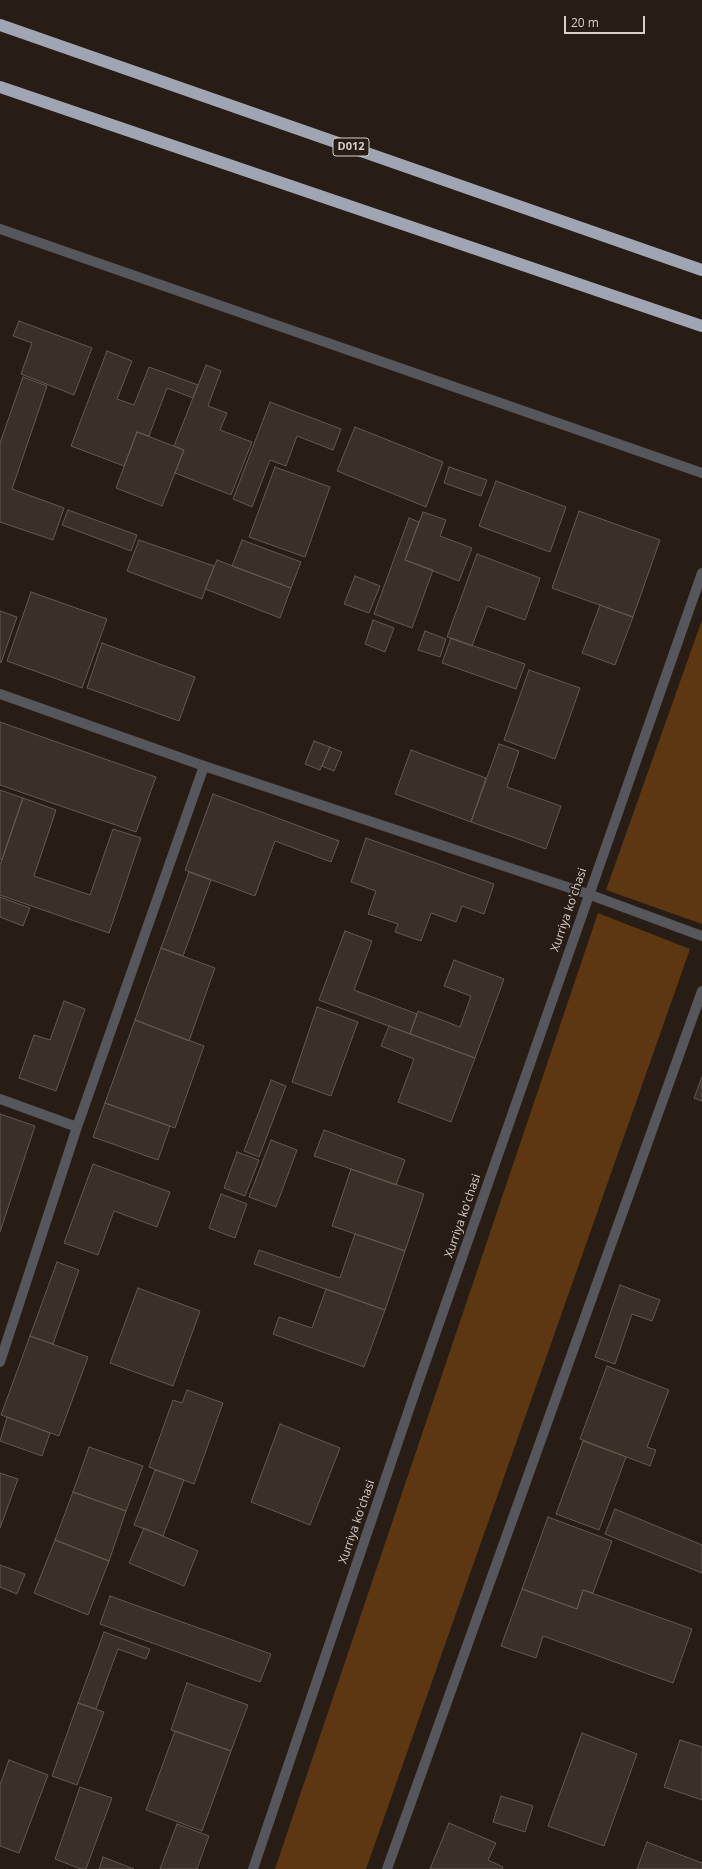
<!DOCTYPE html>
<style>
body{margin:0}
#map{position:relative;width:702px;height:1869px;overflow:hidden;background:#271d15;font-family:"Open Sans",sans-serif}
canvas{display:block}
.scale{position:absolute;left:564px;top:16px;width:81px;height:18px;box-sizing:border-box;border:2px solid #d7d0ca;border-top:0;padding-left:5px;font-size:12px;line-height:14px;white-space:nowrap;color:#d7d0ca;-webkit-text-stroke:3px #271d15;paint-order:stroke}
</style>
<div id="map">
<canvas width="702" height="1869"></canvas>
<div class="scale">20 m</div>
</div>
<script>
const ctx = document.querySelector('canvas').getContext('2d');
ctx.lineJoin = 'round';
function fillPath(path, color) { ctx.fillStyle = color; ctx.fill(path, 'evenodd'); }
const shape = rows => new Path2D(rows.map(r => 'M' + r).join(''));
function stroke(path, color, width, dash) { ctx.strokeStyle = color; ctx.lineWidth = width; ctx.lineCap = dash ? 'butt' : 'round'; ctx.setLineDash(dash || []); ctx.stroke(path); }
function drawText(font, color, halo, rows, align = 'center') {
  ctx.font = font + ' "Open Sans",sans-serif'; ctx.lineWidth = 3.5; ctx.setLineDash([]); ctx.textBaseline = 'middle'; ctx.strokeStyle = halo; ctx.fillStyle = color; for (const [text, x, y, turn = 0] of rows) {
    ctx.save(); ctx.translate(x, y); ctx.rotate((+turn || 0) * Math.PI / 180); ctx.textAlign = isNaN(turn) ? turn : align; if (halo) ctx.strokeText(text, 0, 0); ctx.fillText(text, 0, 0); ctx.restore();
  }
}
fillPath(shape([
 [702,620,702,924,606,890],
 [598,913,690,949,366,1869,275,1869]
]), '#5c3711');
const building = shape([
 [19,321,92,348,74,395,21,374,32,343,13,336,19,321],
 [107,351,132,361,117,399,134,405,149,367,198,385,193,398,167,388,149,436,137,432,124,466,71,446,107,351],
 [206,365,221,371,208,406,227,413,220,430,252,442,231,495,175,473,184,450,174,446,206,365],
 [23,377,47,386,12,489,64,508,53,540,0,522,0,443,23,377],
 [270,402,341,429,333,450,297,436,286,466,270,460,252,507,233,499,270,402],
 [355,427,443,462,426,507,337,471,355,427],
 [137,432,184,450,162,506,116,488,137,432],
 [275,467,330,487,305,557,249,537,275,467],
 [449,467,487,480,481,496,444,483,449,467],
 [496,481,566,507,550,552,479,526,496,481],
 [68,510,137,535,131,551,62,525,68,510],
 [579,511,660,540,633,617,552,588,579,511],
 [423,512,446,520,440,536,472,548,459,581,405,560,423,512],
 [409,518,419,522,405,560,433,570,412,628,374,614,409,518],
 [139,540,214,566,202,599,127,571,139,540],
 [242,540,301,562,291,588,232,566,242,540],
 [477,554,540,578,525,620,487,606,472,646,447,637,477,554],
 [217,560,291,588,280,618,205,589,217,560],
 [355,576,380,586,369,613,344,604,355,576],
 [31,592,107,619,82,688,7,661,31,592],
 [600,605,633,617,615,665,582,653,600,605],
 [0,611,17,617,1,663,0,662,0,611],
 [373,620,394,628,385,652,365,644,373,620],
 [425,631,446,639,440,657,418,650,425,631],
 [451,638,525,664,516,689,442,663,451,638],
 [102,643,195,677,179,721,87,688,102,643],
 [529,670,580,688,555,759,504,740,529,670],
 [0,722,156,777,136,832,0,785,0,722],
 [314,741,330,747,320,770,305,764,314,741],
 [499,744,519,751,507,787,561,806,546,849,471,822,499,744],
 [330,747,342,752,334,771,322,766,330,747],
 [411,750,486,778,471,822,395,794,411,750],
 [0,790,23,798,2,860,0,859,0,790],
 [213,794,339,841,331,862,275,841,255,896,185,870,213,794],
 [23,798,56,810,34,876,90,895,113,829,141,838,109,933,0,895,0,865,23,798],
 [366,838,494,884,484,914,462,906,456,922,431,913,421,941,395,932,398,924,368,914,376,891,351,882,366,838],
 [189,872,211,880,183,956,161,948,189,872],
 [0,897,30,908,23,926,0,917,0,897],
 [345,931,372,941,354,990,417,1014,410,1034,319,1000,345,931],
 [161,948,215,968,189,1041,135,1020,161,948],
 [454,960,504,979,475,1058,410,1034,418,1011,460,1027,471,996,444,986,454,960],
 [64,1001,85,1009,56,1091,19,1078,34,1035,50,1040,64,1001],
 [317,1007,358,1022,331,1096,292,1082,317,1007],
 [135,1020,204,1046,175,1128,105,1103,135,1020],
 [389,1026,475,1058,451,1122,398,1102,414,1059,381,1046,389,1026],
 [702,1077,702,1101,694,1098,702,1077],
 [271,1080,286,1086,259,1157,244,1151,271,1080],
 [105,1103,170,1126,158,1160,93,1137,105,1103],
 [0,1114,35,1126,0,1232,0,1114],
 [324,1130,405,1160,396,1185,314,1156,324,1130],
 [271,1140,297,1150,276,1207,249,1197,271,1140],
 [237,1152,259,1160,245,1196,224,1188,237,1152],
 [93,1164,170,1192,157,1227,114,1211,98,1255,64,1243,93,1164],
 [351,1169,424,1194,405,1251,332,1226,351,1169],
 [221,1194,247,1204,235,1238,209,1228,221,1194],
 [355,1234,405,1251,385,1310,254,1264,259,1250,340,1278,355,1234],
 [57,1262,79,1270,53,1344,30,1336,57,1262],
 [620,1285,660,1300,652,1321,632,1314,615,1364,595,1357,620,1285],
 [138,1288,200,1311,173,1386,110,1363,138,1288],
 [326,1289,385,1310,364,1367,273,1334,279,1317,312,1328,326,1289],
 [30,1336,88,1357,59,1436,1,1415,30,1336],
 [607,1366,669,1390,647,1447,656,1450,650,1466,580,1439,607,1366],
 [187,1390,223,1403,194,1484,149,1467,173,1400,182,1403,187,1390],
 [7,1417,50,1433,42,1456,0,1441,7,1417],
 [280,1424,340,1448,310,1525,251,1502,280,1424],
 [583,1441,626,1457,599,1530,556,1514,583,1441],
 [89,1447,143,1466,126,1511,73,1492,89,1447],
 [155,1470,184,1480,163,1536,134,1525,155,1470],
 [0,1473,18,1479,0,1528,0,1473],
 [73,1492,126,1511,109,1561,55,1540,73,1492],
 [615,1509,702,1545,702,1573,605,1534,615,1509],
 [548,1517,612,1541,593,1593,583,1590,577,1609,522,1589,548,1517],
 [144,1528,198,1551,184,1586,129,1563,144,1528],
 [55,1540,109,1561,88,1615,34,1593,55,1540],
 [0,1565,25,1574,17,1594,0,1587,0,1565],
 [522,1589,577,1609,583,1590,692,1629,673,1683,543,1636,536,1658,501,1646,522,1589],
 [110,1596,271,1654,260,1682,100,1624,110,1596],
 [104,1632,150,1649,146,1659,118,1649,96,1709,78,1703,104,1632],
 [187,1683,248,1705,231,1751,171,1730,187,1683],
 [78,1703,104,1712,77,1785,52,1776,78,1703],
 [175,1731,231,1751,202,1831,146,1810,175,1731],
 [582,1733,637,1754,604,1846,548,1826,582,1733],
 [680,1740,702,1747,702,1800,664,1787,680,1740],
 [9,1760,48,1775,19,1853,0,1846,0,1785,9,1760],
 [80,1787,112,1798,86,1869,81,1869,55,1859,80,1787],
 [501,1796,533,1806,525,1832,493,1822,501,1796],
 [449,1823,496,1843,488,1860,503,1867,502,1869,430,1869,449,1823],
 [177,1824,209,1836,197,1869,160,1869,177,1824],
 [647,1842,702,1863,702,1869,637,1869,647,1842],
 [103,1857,134,1869,99,1869,103,1857]
]);
fillPath(building, '#3b3027');
stroke(building, '#655950', 1);
stroke(shape([
 [0,229,702,473],
 [0,694,204,766,588,894,702,936],
 [0,1099,77,1127],
 [0,1362,77,1127,204,766],
 [253,1869,417,1386,702,573],
 [387,1869,702,991]
]), '#55575d', 10);
stroke(shape([
 [0,25,702,270],
 [0,87,702,326]
]), '#9fa5b3', 12);
for (const [x, y, w] of [
 [351,147,36]
]) { const box = new Path2D(); box.roundRect(x - w / 2, y - 9, w, 18, 3); ctx.fillStyle = '#271d15'; ctx.fill(box); stroke(box, '#d7d0ca', 1); }
drawText('bold 11px', '#d7d0ca', null, [
 ["D012",351,147]
]);
drawText('12px', '#d7d0ca', '#271d15', [
 ["Xurriya ko'chasi",569,910,-71],
 ["Xurriya ko'chasi",463,1216,-71],
 ["Xurriya ko'chasi",357,1522,-71]
]);
</script>
